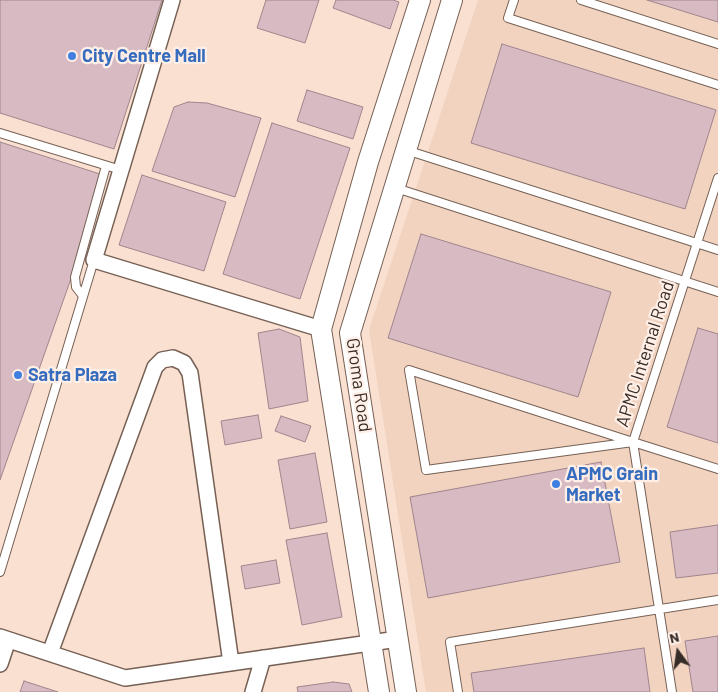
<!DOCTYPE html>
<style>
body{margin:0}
#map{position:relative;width:718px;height:692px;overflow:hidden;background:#f9e0d1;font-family:Barlow,sans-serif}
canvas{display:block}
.north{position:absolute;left:653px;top:627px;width:50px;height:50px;-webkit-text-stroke:4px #ffefe7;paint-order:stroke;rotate:346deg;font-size:14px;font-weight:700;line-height:20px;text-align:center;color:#372d28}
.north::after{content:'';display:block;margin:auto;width:18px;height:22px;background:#372d28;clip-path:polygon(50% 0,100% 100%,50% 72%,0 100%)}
</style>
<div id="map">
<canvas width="718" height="692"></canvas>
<div class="north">N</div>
</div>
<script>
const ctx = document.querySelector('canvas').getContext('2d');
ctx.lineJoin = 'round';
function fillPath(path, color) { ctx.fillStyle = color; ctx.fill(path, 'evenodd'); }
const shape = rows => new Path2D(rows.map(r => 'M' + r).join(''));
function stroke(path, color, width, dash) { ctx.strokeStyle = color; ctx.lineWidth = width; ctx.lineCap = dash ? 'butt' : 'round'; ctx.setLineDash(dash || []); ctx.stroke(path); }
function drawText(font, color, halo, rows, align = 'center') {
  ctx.font = font + ' Barlow,sans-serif'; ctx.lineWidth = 4.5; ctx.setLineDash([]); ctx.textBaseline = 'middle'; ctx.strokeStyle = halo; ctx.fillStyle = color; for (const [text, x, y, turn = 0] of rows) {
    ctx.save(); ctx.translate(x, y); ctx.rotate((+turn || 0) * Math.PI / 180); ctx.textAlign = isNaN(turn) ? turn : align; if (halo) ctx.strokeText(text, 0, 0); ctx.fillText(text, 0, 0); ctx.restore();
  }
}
fillPath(shape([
 [478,0,718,0,718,692,426,692,369,330]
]), '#f2d3c0');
const building = shape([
 [0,0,162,0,114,149,0,113,0,0],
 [266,0,319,0,305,43,257,28,266,0],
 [336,0,393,0,399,2,390,29,333,8,336,0],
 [647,0,718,0,718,22,647,0],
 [502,44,716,110,685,209,471,143,502,44],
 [307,90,363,107,353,139,297,121,307,90],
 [188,102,207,103,261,118,235,197,152,171,174,107,188,102],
 [272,123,350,148,300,299,223,274,272,123],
 [0,142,100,174,74,270,0,480,0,142],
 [142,175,226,202,204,271,119,245,142,175],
 [421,234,611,292,578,397,388,338,421,234],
 [698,328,718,334,718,443,667,427,698,328],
 [279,329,300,337,308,401,269,409,258,333,279,329],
 [258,415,262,438,225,445,221,421,258,415],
 [281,416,311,426,305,442,275,431,281,416],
 [315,453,327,522,290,529,278,460,315,453],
 [601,462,620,562,428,598,410,497,601,462],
 [718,525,718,573,676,578,670,532,718,525],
 [327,533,342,617,302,625,286,540,327,533],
 [276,560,280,583,245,589,241,566,276,560],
 [718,636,718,692,693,692,685,641,718,636],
 [644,648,650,692,474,692,471,673,644,648],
 [24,681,58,692,20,692,24,681],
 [333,682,349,684,352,692,298,692,297,687,333,682]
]);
fillPath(building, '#d7bac2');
stroke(building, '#a0858d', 1);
const service = shape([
 [514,0,508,18,718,85],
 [581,0,718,44],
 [0,133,121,170],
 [406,150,718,250],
 [396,188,718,292],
 [83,296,76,287,75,277,106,166],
 [633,442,426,470,409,370,633,442,718,469],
 [0,572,94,260],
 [458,692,450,642,718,600],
 [672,692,633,442,718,178]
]);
const minor = shape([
 [172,0,94,260,321,329],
 [0,637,125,678,398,639],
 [50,653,155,367,162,360,173,358,184,363,190,373,231,663],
 [0,664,8,640],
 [253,692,263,658]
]);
const secondary = shape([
 [379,692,321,329,368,162,420,0],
 [406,692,350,333,452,0]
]);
stroke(service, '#766054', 10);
stroke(minor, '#766054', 18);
stroke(secondary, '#766054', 22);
stroke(service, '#fff', 8);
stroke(minor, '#fff', 15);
stroke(secondary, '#fff', 20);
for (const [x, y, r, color] of [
 [72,56,5,"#3f7fe0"],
 [18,375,5,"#3f7fe0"],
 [556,484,5,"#3f7fe0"]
]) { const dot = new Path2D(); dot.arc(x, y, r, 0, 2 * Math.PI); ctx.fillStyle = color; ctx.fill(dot); stroke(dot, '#ffefe7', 2); }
drawText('bold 18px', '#366cbe', '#ffefe7', [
 ["City Centre Mall",82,56],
 ["Satra Plaza",28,375],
 ["APMC Grain",566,474],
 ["Market",566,495]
], 'left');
drawText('18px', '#372d28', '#ffefe7', [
 ["APMC Internal Road",645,354,-72],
 ["Groma Road",359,385,82]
]);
</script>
